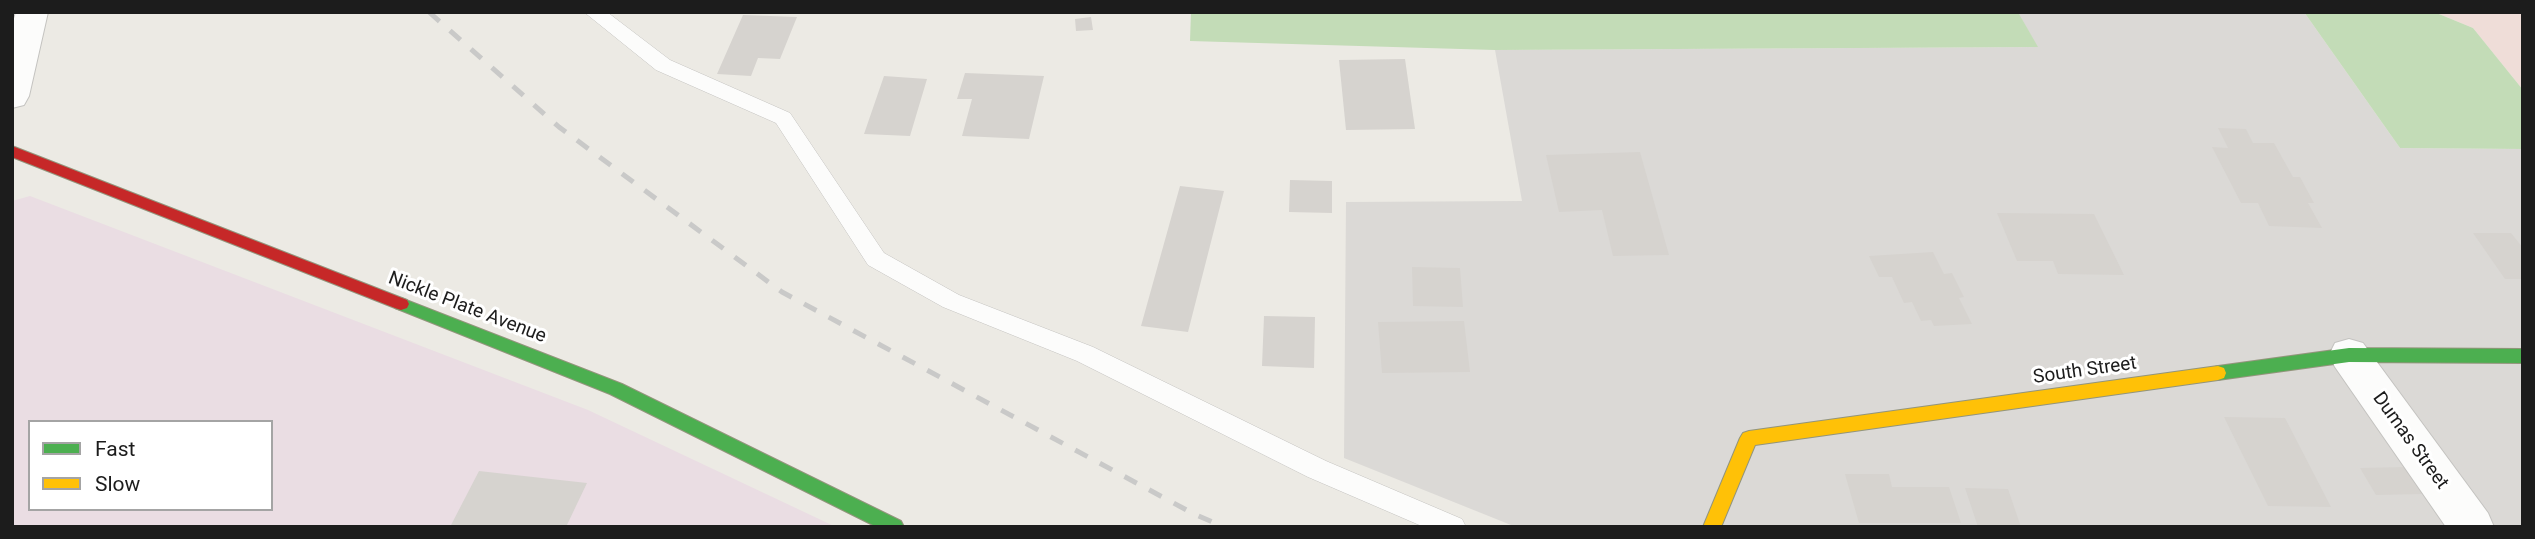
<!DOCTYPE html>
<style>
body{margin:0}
#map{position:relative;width:2535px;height:539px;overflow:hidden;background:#eceae4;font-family:Roboto,sans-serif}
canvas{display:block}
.frame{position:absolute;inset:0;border:14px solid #1c1c1c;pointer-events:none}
.legend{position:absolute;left:28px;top:420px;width:245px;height:91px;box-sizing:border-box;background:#fff;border:2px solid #a4a4a4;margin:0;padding:9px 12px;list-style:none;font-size:21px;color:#1c1c1c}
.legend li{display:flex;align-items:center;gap:14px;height:35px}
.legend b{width:35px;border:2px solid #a4a4a4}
</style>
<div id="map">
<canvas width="2535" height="539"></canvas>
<div class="frame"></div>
<ul class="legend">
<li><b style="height:9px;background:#4caf50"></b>Fast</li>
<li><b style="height:9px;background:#ffc107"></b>Slow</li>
</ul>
</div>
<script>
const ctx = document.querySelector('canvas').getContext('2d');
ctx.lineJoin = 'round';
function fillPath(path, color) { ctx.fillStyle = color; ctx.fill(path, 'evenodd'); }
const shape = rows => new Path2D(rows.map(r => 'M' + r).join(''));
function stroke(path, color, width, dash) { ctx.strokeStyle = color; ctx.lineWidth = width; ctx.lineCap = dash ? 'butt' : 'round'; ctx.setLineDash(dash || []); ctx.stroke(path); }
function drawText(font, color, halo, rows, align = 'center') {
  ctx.font = font + ' Roboto,sans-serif'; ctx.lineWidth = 6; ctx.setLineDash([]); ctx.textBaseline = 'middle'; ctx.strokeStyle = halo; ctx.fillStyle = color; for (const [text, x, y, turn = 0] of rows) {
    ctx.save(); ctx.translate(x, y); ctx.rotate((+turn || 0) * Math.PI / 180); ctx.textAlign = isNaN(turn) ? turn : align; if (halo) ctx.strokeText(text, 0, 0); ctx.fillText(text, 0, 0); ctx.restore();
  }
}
fillPath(shape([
 [2018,12,2304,12,2400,148,2523,149,2523,527,1516,527,1344,458,1346,202,1522,201,1495,50,2037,47]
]), '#dbd9d6');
fillPath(shape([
 [2434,12,2523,12,2523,90,2473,28]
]), '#efddd8');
fillPath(shape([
 [30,196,588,410,836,527,12,527,12,201],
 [30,422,271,422,271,509,30,509]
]), '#eadde3');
fillPath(shape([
 [1191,12,2018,12,2038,47,1495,50,1190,41],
 [2304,12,2434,12,2473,28,2523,90,2523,149,2400,148]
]), '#c3dcb7');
fillPath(shape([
 [743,15,797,17,780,59,758,58,751,76,717,74],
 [1091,17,1093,30,1076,31,1075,19],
 [1405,59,1415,129,1346,130,1339,60],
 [965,73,1044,76,1029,139,962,136,972,99,957,99],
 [884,76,927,79,910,136,864,134],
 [2218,128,2246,129,2253,143,2274,143,2293,177,2300,177,2314,203,2308,203,2322,228,2269,226,2258,203,2241,203,2212,147,2228,148],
 [1640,152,1669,255,1613,256,1602,210,1559,212,1546,155],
 [1290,180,1332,181,1332,213,1289,212],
 [1180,186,1224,191,1188,332,1141,326],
 [1997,213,2094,214,2124,275,2058,274,2053,261,2017,261],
 [2473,233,2511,233,2523,248,2523,279,2505,279],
 [1933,252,1944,274,1952,273,1964,297,1959,298,1972,324,1934,326,1931,320,1921,321,1912,302,1904,303,1892,277,1879,277,1869,256],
 [1412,267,1460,268,1463,307,1413,306],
 [1264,316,1315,317,1314,368,1262,366],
 [1464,321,1470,372,1382,373,1378,322],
 [2224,417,2285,418,2331,507,2268,506],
 [2406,467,2423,494,2376,495,2360,468],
 [479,471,587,483,566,527,450,527],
 [1845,474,1889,474,1892,487,1949,487,1961,523,1859,523],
 [1965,488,2008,489,2021,527,1978,527]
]), '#d6d3cf');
const lane = shape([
 [584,12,607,12,670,60,790,113,884,253,959,295,1093,347,1326,461,1462,519,1466,527,1424,527,1308,477,1077,361,943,307,868,265,776,123,656,70,584,12]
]);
const street = shape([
 [16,12,48,12,29,96,24,105,12,108,12,25,16,12],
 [2349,339,2363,343,2488,513,2494,527,2446,527,2335,367,2329,355,2335,343,2349,339]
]);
const fast = shape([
 [401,298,622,384,901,521,904,527,877,527,610,394,395,308,393,304,395,300,401,298],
 [2349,348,2523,349,2523,363,2349,362,2218,380,2212,378,2210,373,2212,368,2218,366,2349,348]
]);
const slow = shape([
 [2218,366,2224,368,2226,373,2224,378,2218,380,1755,445,1721,527,1703,527,1740,438,1743,433,1749,431,2218,366]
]);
const jam = shape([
 [12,146,407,300,409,304,407,308,401,310,395,308,12,157,12,146]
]);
stroke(lane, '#c4c3c0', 1);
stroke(street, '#c4c3c0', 2);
stroke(fast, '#93957c', 2);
stroke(slow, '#93957c', 2);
stroke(jam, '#93957c', 2);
fillPath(lane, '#fcfcfb');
fillPath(street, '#fcfcfb');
fillPath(fast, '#4caf50');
fillPath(slow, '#ffc107');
fillPath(jam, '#c62828');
stroke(shape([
 [429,12,559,127,782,292,1194,514,1224,527]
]), '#c9c9c8', 5, [14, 14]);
drawText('19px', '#1c1c1c', '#fff', [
 ["Nickle Plate Avenue",467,308,21],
 ["South Street",2085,371,-8],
 ["Dumas Street",2410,441,54]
]);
</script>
